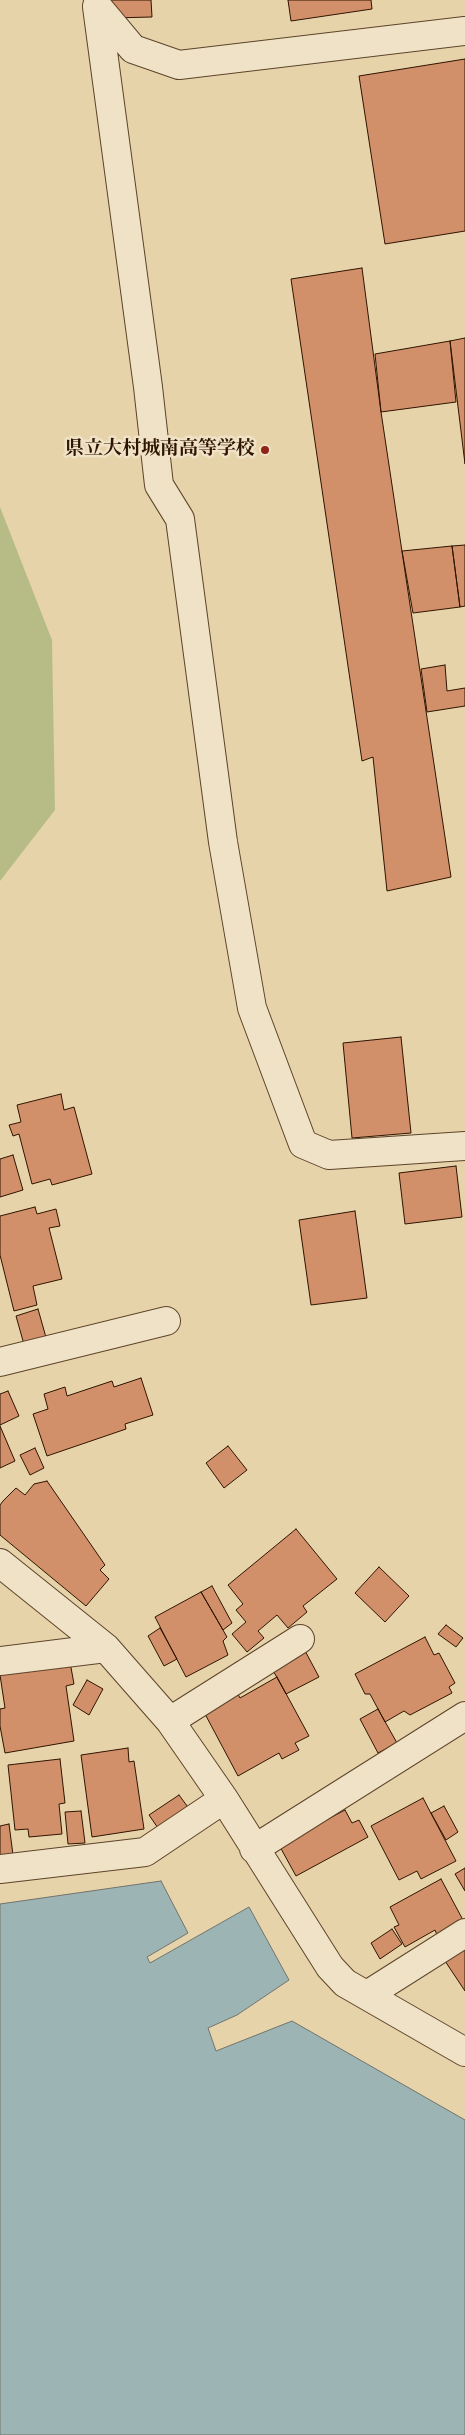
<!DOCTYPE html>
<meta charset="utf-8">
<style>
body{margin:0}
canvas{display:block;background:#e7d3a9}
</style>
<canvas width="465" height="2435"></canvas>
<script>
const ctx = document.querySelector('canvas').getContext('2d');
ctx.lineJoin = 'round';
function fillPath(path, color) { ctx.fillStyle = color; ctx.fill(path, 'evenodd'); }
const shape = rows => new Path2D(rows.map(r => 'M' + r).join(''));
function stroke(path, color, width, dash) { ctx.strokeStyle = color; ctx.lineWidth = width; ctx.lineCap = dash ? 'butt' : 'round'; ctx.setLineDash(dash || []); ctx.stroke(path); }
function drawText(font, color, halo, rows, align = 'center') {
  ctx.font = font + ' Cardo,"Noto Serif JP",serif'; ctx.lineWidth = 5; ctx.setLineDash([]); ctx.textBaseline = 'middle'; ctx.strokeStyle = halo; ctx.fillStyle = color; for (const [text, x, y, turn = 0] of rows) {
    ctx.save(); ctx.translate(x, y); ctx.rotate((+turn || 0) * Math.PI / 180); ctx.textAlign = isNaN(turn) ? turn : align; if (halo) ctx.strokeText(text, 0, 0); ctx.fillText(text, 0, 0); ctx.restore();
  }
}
fillPath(shape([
 [0,507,52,640,55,810,0,881]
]), '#b7bc87');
const water = shape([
 [161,1881,188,1933,147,1957,150,1963,249,1907,289,1980,237,2015,208,2028,216,2051,292,2021,465,2120,465,2435,0,2435,0,1904,161,1881]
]);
fillPath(water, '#9db4b4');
stroke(water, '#71746c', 1);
const building = shape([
 [110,0,151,0,152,17,111,18,110,0],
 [288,0,371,0,372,9,291,21,288,0],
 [465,59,465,231,385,244,359,76,465,59],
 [362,268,381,412,451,877,387,891,373,757,362,761,291,279,362,268],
 [465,338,465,464,450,341,465,338],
 [450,341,456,402,381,412,375,354,450,341],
 [465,545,465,606,460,607,452,546,465,545],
 [452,546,460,607,413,613,402,551,452,546],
 [445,665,447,691,465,688,465,706,427,712,421,669,445,665],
 [401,1037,411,1133,352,1138,343,1043,401,1037],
 [61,1094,64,1110,74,1107,92,1174,52,1185,50,1179,32,1184,19,1134,13,1136,9,1125,21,1122,17,1105,61,1094],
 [13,1155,23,1190,0,1197,0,1159,13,1155],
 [456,1166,462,1217,405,1224,399,1173,456,1166],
 [35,1207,37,1214,56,1209,60,1226,49,1228,62,1279,33,1286,37,1305,14,1311,0,1255,0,1216,35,1207],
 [355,1211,367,1298,311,1305,299,1220,355,1211],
 [38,1309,47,1341,25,1348,16,1316,38,1309],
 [141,1378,153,1415,125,1424,126,1429,47,1456,33,1414,48,1409,44,1394,65,1387,67,1396,112,1381,114,1387,141,1378],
 [8,1391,19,1416,0,1425,0,1394,8,1391],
 [0,1426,15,1461,0,1468,0,1426],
 [228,1446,247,1470,224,1488,206,1463,228,1446],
 [35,1448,44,1468,30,1475,20,1455,35,1448],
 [47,1481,105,1565,100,1570,109,1579,86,1606,0,1535,0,1505,3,1501,16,1488,25,1495,34,1484,47,1481],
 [296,1529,337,1579,303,1606,307,1612,288,1628,277,1615,258,1631,264,1638,247,1652,232,1634,246,1622,236,1610,243,1604,228,1585,296,1529],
 [379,1567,409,1596,385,1622,355,1593,379,1567],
 [212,1586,232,1623,223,1630,201,1592,212,1586],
 [201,1592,227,1637,223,1641,228,1655,186,1677,155,1617,201,1592],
 [446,1625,463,1638,456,1647,438,1634,446,1625],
 [160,1628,177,1659,164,1666,148,1636,160,1628],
 [425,1637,434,1655,439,1653,455,1683,449,1687,452,1693,410,1715,404,1711,385,1722,370,1694,365,1694,355,1674,425,1637],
 [303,1647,319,1677,286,1694,270,1665,303,1647],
 [70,1662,74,1684,66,1686,74,1741,5,1753,0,1726,0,1709,5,1708,0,1675,70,1662],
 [277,1677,309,1736,295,1743,299,1750,282,1759,279,1753,238,1776,205,1714,233,1685,240,1698,277,1677],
 [87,1680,103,1689,89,1715,73,1705,87,1680],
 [378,1709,397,1743,378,1753,360,1719,378,1709],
 [128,1748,129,1762,134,1761,144,1829,92,1837,81,1755,128,1748],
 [60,1759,65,1803,59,1804,62,1834,29,1837,28,1829,15,1830,8,1765,60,1759],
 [179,1795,190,1810,160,1831,149,1815,179,1795],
 [423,1798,456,1861,421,1879,417,1871,399,1880,371,1826,423,1798],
 [444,1806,458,1832,446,1840,431,1813,444,1806],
 [345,1810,352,1823,359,1820,368,1837,296,1876,279,1845,345,1810],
 [81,1811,85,1843,68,1844,65,1812,81,1811],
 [9,1824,13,1855,0,1857,0,1826,9,1824],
 [465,1868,465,1891,455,1874,465,1868],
 [441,1879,463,1920,437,1935,435,1930,405,1947,394,1927,399,1925,390,1907,441,1879],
 [392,1929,402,1944,380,1959,371,1943,392,1929],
 [465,1944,465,1991,443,1958,465,1944]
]);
fillPath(building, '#d2906a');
stroke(building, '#2f1400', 1);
const minor = shape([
 [97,6,133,49,179,65,465,31],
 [97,7,148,387,159,485,180,519,223,842,252,1008,303,1144,329,1155,465,1146],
 [0,1362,166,1321],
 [0,1563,106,1648,170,1721,224,1799,330,1967,345,1983,465,2052],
 [0,1661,106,1648],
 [170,1721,300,1639],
 [254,1849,465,1716],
 [0,1869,145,1852,224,1799],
 [367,1995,465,1933]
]);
stroke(minor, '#5d442a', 30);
stroke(minor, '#efe2c7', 28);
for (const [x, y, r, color] of [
 [265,450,5,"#8f2418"]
]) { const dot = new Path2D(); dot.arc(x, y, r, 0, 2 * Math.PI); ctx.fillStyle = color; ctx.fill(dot); stroke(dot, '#efe2c7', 2); }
drawText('bold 19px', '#2f1400', '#efe2c7', [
 ["県立大村城南高等学校",255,450]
], 'right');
</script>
